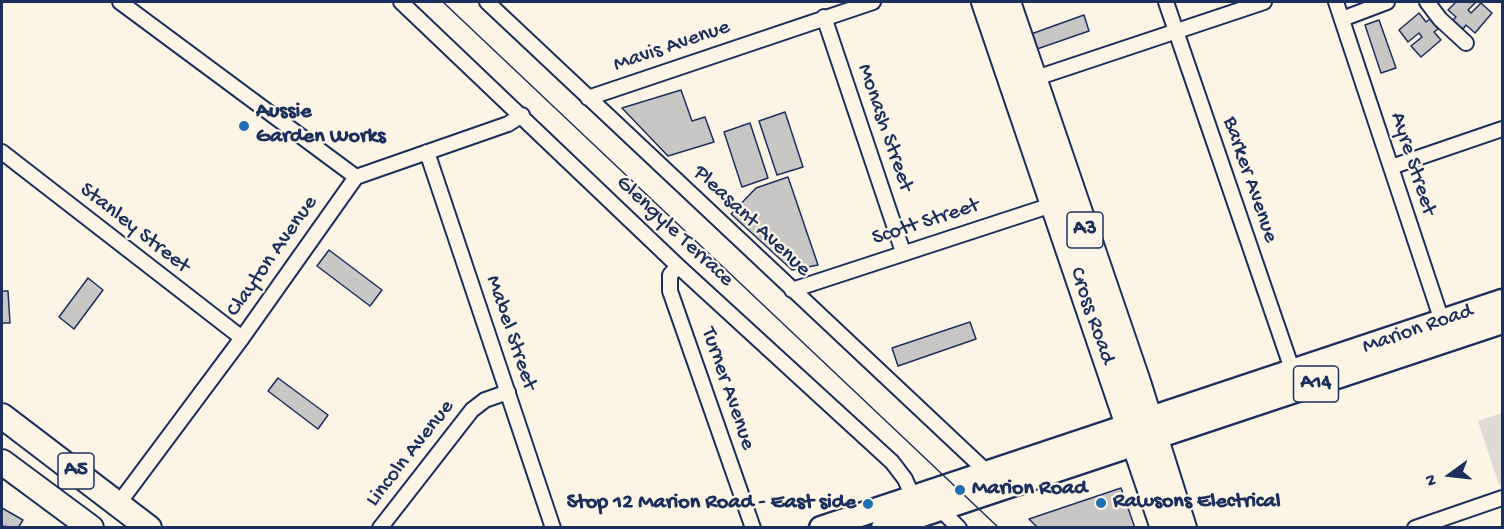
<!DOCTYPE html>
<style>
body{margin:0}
#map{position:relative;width:1504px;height:529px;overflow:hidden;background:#fcf5e5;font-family:"Gochi Hand",sans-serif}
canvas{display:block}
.frame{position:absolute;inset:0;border:3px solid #1b2f5e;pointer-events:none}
.north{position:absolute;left:1420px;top:445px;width:60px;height:60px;-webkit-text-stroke:4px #fcf5e5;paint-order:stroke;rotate:255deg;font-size:16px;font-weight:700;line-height:24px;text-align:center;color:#1b2f5e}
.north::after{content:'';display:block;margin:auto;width:21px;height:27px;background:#1b2f5e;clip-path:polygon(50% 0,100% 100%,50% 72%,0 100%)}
</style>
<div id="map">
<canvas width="1504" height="529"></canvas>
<div class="frame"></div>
<div class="north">N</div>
</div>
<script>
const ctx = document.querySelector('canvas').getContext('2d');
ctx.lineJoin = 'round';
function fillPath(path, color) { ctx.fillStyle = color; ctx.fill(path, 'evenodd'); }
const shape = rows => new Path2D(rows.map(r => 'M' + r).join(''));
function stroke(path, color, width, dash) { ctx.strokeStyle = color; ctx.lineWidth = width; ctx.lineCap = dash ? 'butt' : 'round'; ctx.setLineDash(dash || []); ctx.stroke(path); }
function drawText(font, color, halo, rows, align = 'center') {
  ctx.font = font + ' "Gochi Hand",sans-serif'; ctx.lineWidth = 4.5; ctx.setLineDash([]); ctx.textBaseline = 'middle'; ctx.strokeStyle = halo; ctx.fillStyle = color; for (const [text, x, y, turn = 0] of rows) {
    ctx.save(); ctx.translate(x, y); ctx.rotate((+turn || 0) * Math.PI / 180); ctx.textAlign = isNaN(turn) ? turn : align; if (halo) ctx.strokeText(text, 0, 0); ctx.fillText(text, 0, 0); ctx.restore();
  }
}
fillPath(shape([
 [1502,413,1502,484,1499,485,1478,421]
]), '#dfdbd4');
const building = shape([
 [1456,2,1476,2,1468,10,1471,13,1481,3,1492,13,1475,33,1466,25,1463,29,1453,20,1456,17,1448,10,1456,2],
 [1419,13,1426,22,1430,19,1438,29,1434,32,1441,40,1421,57,1411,46,1422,37,1419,33,1408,42,1399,30,1419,13],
 [1084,15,1089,31,1037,49,1031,34,1084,15],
 [1379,20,1396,68,1381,73,1365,25,1379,20],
 [681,90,692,121,705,117,714,142,668,156,622,108,681,90],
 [785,112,803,167,777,175,759,121,785,112],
 [750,123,768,178,742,187,724,132,750,123],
 [788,177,818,265,792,270,731,214,756,188,788,177],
 [329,250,382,290,370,306,317,266,329,250],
 [88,278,103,290,74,329,59,317,88,278],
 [2,291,8,291,10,323,2,323,2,291],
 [970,322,976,339,898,366,892,348,970,322],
 [278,378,328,415,318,429,268,391,278,378],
 [1121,488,1135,528,1038,528,1029,519,1121,488],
 [2,508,23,520,18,528,2,526,2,508]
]);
fillPath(building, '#c8c7c6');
stroke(building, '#1b2f5e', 1.5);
const minor = shape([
 [120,2,356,177],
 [401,2,678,266,892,462,905,479,912,495],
 [487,2,987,472],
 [1166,2,1293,372],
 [1336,2,1444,327],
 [1427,2,1440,19,1466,43],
 [824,17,903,252],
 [1342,19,1387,2],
 [1030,80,1264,2],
 [588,98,873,2],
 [2,152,242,338],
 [427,152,553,528],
 [1391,167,1502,129],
 [678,266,670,275,670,291,753,528],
 [792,290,1058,203],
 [119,503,242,338,356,177,508,124,522,115],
 [939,508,959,528],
 [380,528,472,410,485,400,508,392],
 [1415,528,1502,498]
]);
const primary = shape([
 [821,528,1502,301],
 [883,528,1502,322]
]);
const trunk = shape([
 [984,2,1163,528],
 [1008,2,1138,382,1184,528],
 [2,416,149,528],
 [2,462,91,528]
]);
stroke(minor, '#1b2f5e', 18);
stroke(primary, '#1b2f5e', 27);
stroke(trunk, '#1b2f5e', 28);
stroke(minor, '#fcf5e5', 14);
stroke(primary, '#fcf5e5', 22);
stroke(trunk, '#fcf5e5', 24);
stroke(shape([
 [443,2,999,528]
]), '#1b2f5e', 1.5);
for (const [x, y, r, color] of [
 [244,126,6,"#1f6fb2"],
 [960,490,6,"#1f6fb2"],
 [1101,503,6,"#1f6fb2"],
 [868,504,6,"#1f6fb2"]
]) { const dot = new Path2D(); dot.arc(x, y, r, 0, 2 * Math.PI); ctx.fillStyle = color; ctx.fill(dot); stroke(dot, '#fcf5e5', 2); }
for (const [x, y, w] of [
 [1085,230,36],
 [1316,384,45],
 [76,471,36]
]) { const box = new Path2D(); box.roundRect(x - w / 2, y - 18, w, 36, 4.5); ctx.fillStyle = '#fcf5e5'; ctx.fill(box); stroke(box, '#1b2f5e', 1.5); }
drawText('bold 21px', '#1b2f5e', null, [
 ["A3",1085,230],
 ["A14",1316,384],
 ["A5",76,471]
]);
drawText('22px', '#1b2f5e', '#fcf5e5', [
 ["Mavis Avenue",672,47,-19],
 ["Monash Street",884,128,71],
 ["Ayre Street",1412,164,72],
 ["Barker Avenue",1249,180,71],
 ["Pleasant Avenue",751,222,43],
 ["Scott Street",926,223,-18],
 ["Stanley Street",134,229,38],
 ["Glengyle Terrace",674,232,43],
 ["Clayton Avenue",273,257,-55],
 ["Cross Road",1091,316,71],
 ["Marion Road",1418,330,-19],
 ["Mabel Street",510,333,71],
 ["Turner Avenue",727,389,71],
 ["Lincoln Avenue",411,454,-52]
]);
drawText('bold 22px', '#1b2f5e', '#fcf5e5', [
 ["Aussie",256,113],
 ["Garden Works",256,138],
 ["Marion Road",972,490],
 ["Rawsons Electrical",1113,503],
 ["Stop 12 Marion Road - East side",856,504,"right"]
], 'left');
</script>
